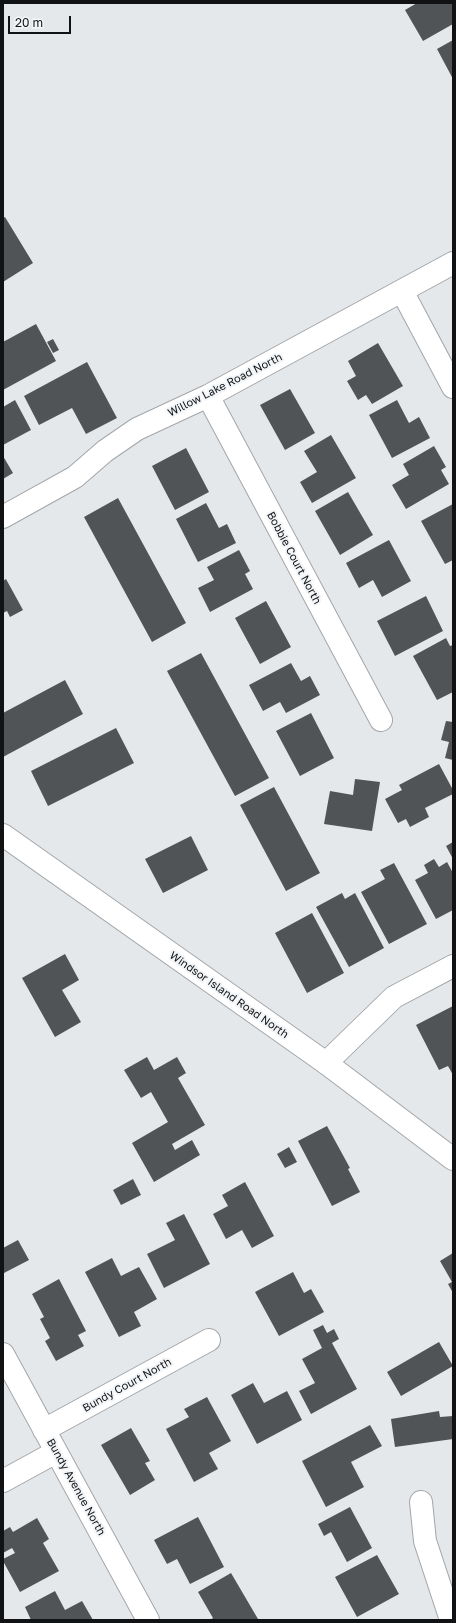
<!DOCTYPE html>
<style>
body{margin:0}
#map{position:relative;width:456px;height:1623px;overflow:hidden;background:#e5e8eb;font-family:"Golos Text",sans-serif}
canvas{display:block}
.frame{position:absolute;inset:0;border:4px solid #111213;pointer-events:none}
.scale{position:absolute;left:8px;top:16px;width:63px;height:18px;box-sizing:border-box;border:2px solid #111213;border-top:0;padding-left:5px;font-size:12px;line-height:14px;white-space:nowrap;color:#111213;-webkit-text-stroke:3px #f2f5f8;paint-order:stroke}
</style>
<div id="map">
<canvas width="456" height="1623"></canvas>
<div class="frame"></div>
<div class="scale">20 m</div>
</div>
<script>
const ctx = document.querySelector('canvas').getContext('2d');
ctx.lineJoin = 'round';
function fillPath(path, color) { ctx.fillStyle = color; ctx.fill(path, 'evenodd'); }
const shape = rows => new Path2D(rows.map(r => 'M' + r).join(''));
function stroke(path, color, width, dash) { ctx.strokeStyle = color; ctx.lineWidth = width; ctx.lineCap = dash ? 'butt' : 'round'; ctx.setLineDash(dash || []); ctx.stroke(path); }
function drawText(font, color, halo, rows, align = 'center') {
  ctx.font = font + ' "Golos Text",sans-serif'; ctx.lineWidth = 4; ctx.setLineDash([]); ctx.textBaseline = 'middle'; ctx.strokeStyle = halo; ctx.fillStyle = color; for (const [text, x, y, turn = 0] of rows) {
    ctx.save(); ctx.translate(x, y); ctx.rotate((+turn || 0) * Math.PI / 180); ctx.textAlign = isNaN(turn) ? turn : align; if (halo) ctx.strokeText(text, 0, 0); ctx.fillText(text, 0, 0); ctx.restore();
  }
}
fillPath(shape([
 [417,3,453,3,453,24,423,41,405,10],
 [453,40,453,79,437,49],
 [5,217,33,263,3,282,3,218],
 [36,324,56,361,3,390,3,342],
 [53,339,59,350,53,353,47,342],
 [378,343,403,386,372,404,366,395,358,400,347,381,356,376,348,361],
 [87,362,117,418,86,434,72,408,39,425,24,396],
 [290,389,315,433,285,450,260,405],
 [15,400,31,430,3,445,3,407],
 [397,400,409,423,419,417,430,438,392,458,369,415],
 [331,435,356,478,312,503,300,482,317,472,304,451],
 [434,446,446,467,441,470,449,484,406,509,392,485,409,475,403,464],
 [186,448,209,492,175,510,152,466],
 [3,456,13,473,3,479],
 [348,492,373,535,340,555,315,511],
 [118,498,186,623,152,642,84,517],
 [206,503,219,528,227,524,236,543,198,562,176,519],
 [453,504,453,560,445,564,421,521],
 [389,540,411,581,382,597,373,580,359,588,346,563],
 [239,550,250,571,245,574,253,589,210,612,198,588,214,580,207,567],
 [6,579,23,610,10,617,7,611,3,613,3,581],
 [426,596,443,631,395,656,377,621],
 [266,601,291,647,260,664,235,618],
 [446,638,450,646,453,645,453,692,437,700,413,656],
 [201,653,269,778,235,796,167,671],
 [291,663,301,681,310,676,320,695,286,713,280,702,263,711,249,685],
 [65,680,83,714,3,757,3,713],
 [311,713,334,758,300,776,276,731],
 [446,721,453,722,453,760,445,758,449,742,441,740],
 [116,728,134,763,48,806,31,771],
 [439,764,453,790,453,794,425,808,429,817,410,827,406,819,398,823,385,799,402,790,399,785],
 [355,779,380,782,372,831,324,824,330,791,353,795],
 [274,787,320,873,286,891,240,805],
 [191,836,208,870,163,893,145,859],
 [453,842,453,859,446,846],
 [434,859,439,867,447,862,453,873,453,910,436,919,415,880,428,873,424,865],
 [394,863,427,924,389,944,361,892,385,879,380,870],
 [342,893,345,899,355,893,384,948,349,967,316,907],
 [312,913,344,973,307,993,275,933],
 [65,954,79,980,62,990,81,1022,55,1037,22,978],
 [453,1006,453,1075,448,1066,439,1070,416,1025],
 [147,1057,154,1070,177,1057,186,1073,178,1078,205,1125,172,1144,175,1150,192,1140,200,1155,154,1182,132,1143,168,1122,151,1092,141,1098,124,1070],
 [327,1126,350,1168,348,1169,360,1192,332,1206,298,1141],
 [289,1147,297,1162,285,1168,277,1154],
 [133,1179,141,1195,121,1205,113,1190],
 [245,1182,274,1236,252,1248,242,1230,226,1239,213,1214,228,1206,222,1195],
 [184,1214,210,1264,164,1288,147,1254,175,1240,166,1223],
 [18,1240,29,1260,4,1273,3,1248],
 [453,1253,453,1293,448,1284,452,1282,440,1261],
 [112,1258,121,1276,139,1267,157,1299,134,1312,141,1326,119,1337,85,1272],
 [293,1272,304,1293,311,1289,324,1312,279,1336,255,1292],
 [59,1279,86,1331,78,1335,84,1346,56,1361,45,1341,50,1338,40,1319,44,1317,32,1294],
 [323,1325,327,1333,334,1329,339,1339,332,1343,357,1389,311,1414,299,1391,315,1383,302,1359,322,1348,313,1330],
 [439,1342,453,1366,401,1396,387,1372],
 [253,1383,264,1403,287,1391,302,1420,257,1444,231,1395],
 [207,1397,231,1441,209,1453,218,1469,194,1482,166,1429,189,1417,184,1409],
 [439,1411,440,1417,453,1416,453,1439,395,1447,391,1419],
 [370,1425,382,1446,351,1462,364,1487,326,1507,302,1461],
 [131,1428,150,1461,145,1463,155,1480,130,1495,101,1445],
 [350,1507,372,1548,347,1562,331,1532,324,1536,318,1524],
 [198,1517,224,1567,190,1584,177,1559,167,1564,154,1540],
 [37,1518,49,1539,43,1543,59,1571,20,1592,3,1561,3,1559,15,1553,12,1548,3,1553,3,1531,10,1527,13,1532],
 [377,1555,399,1594,357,1617,335,1577],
 [231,1573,258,1619,256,1620,210,1620,213,1618,198,1592],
 [55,1591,65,1610,82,1601,93,1620,31,1620,25,1607]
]), '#515456');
const minor = shape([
 [402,291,453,387],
 [208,396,381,720],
 [3,517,75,477,105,451,137,429,208,396,453,263],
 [326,1063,394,997,453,966],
 [3,1354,148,1620],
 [44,1430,209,1340],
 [3,1481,56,1452],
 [421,1502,425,1541,451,1620]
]);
const tertiary = shape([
 [3,835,326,1063,453,1159]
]);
stroke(minor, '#a3a6a9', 24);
stroke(tertiary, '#a3a6a9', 24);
stroke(minor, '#fff', 22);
stroke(tertiary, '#fff', 22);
drawText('11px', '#111213', '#f2f5f8', [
 ["Willow Lake Road North",225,385,-27],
 ["Bobbie Court North",294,558,62],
 ["Windsor Island Road North",229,995,35],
 ["Bundy Court North",127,1385,-29],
 ["Bundy Avenue North",76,1487,61]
]);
</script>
